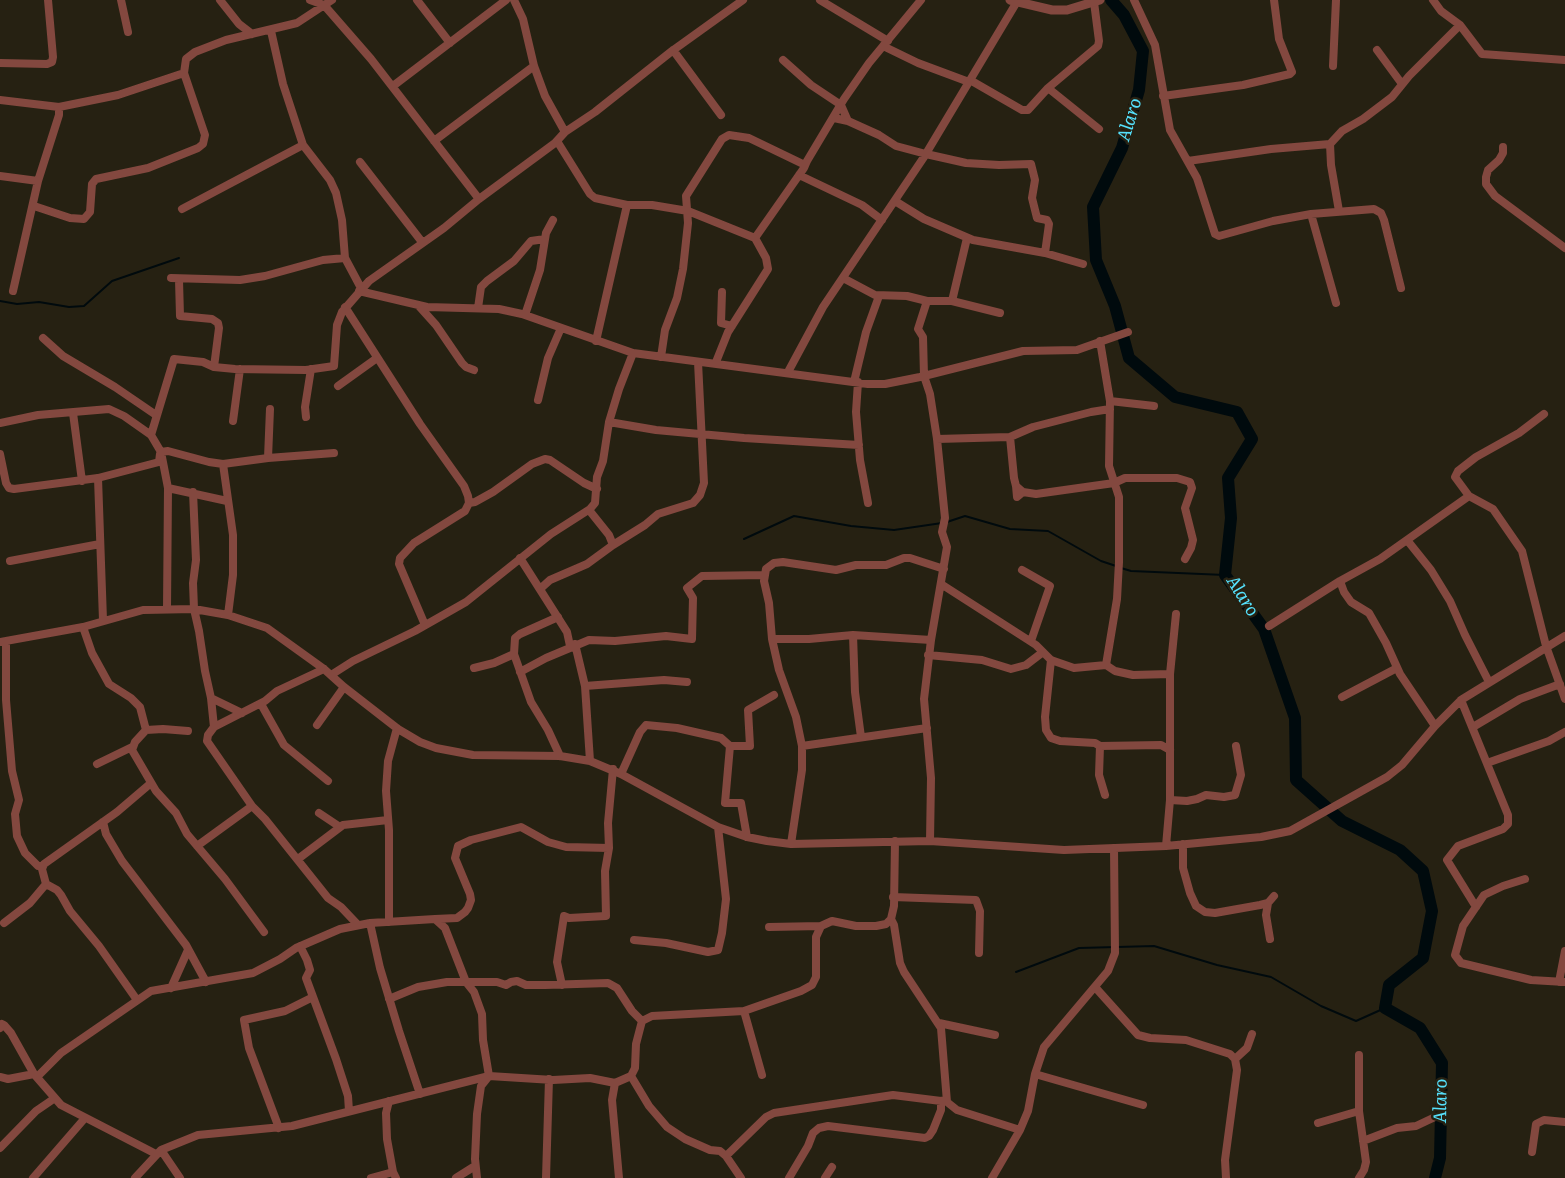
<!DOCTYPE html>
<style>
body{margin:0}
canvas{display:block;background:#262112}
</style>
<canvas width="1565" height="1178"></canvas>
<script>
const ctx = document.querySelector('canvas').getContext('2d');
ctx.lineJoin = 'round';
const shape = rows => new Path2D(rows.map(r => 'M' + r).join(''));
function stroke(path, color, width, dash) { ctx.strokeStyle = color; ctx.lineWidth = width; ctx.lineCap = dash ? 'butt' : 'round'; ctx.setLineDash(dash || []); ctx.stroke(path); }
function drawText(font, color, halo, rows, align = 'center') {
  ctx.font = font + ' Literata,serif'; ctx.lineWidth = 5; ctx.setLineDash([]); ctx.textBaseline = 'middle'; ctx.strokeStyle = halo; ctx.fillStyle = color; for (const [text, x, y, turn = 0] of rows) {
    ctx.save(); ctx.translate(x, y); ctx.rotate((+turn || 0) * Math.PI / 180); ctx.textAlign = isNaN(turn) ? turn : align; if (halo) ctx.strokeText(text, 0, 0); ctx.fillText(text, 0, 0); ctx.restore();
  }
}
stroke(shape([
 [0,301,17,304,39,302,69,307,84,306,112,281,179,258],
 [947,522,965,516,1010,529,1048,531,1101,561,1116,566],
 [744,539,794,516,851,526,894,530,942,523],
 [1121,568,1131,571,1225,575],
 [1016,972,1079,948,1154,946,1217,965,1271,977,1321,1006,1356,1021,1385,1008]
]), '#000a0d', 2);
stroke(shape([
 [1111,0,1124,15,1143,51,1139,90,1122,148,1093,207,1096,260,1115,306,1129,358,1175,397,1237,412,1252,439,1228,478,1231,518,1225,575,1264,629,1295,718,1296,780,1342,821,1400,850,1423,871,1432,911,1423,958,1389,985,1385,1008,1420,1028,1442,1063,1440,1158,1435,1178]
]), '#000a0d', 12);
stroke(shape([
 [121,0,128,32],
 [220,0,239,24,252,34],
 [310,0,324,5,371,59,479,199],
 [417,0,450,43],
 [514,0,523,19,534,66,545,96,565,132],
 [820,0,888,41],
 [1134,0,1155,45,1170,130,1197,178,1215,234,1219,236,1273,221,1311,214,1374,209,1381,213,1384,220,1401,288],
 [1433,0,1441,11,1460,25,1482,54,1565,60],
 [271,31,283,84,303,145,330,180,336,193,342,220,345,258,361,288],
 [883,46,918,63,969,82],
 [673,50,721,115],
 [1377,50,1402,84],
 [783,60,811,85,841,105,848,121],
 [0,63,47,64,52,62,53,57,48,0],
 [1333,66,1336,0],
 [970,80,1022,110,1028,110,1048,88,1098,46,1099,41,1094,2],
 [393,86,506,0],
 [1048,88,1099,129],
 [1163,96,1243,85,1290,74,1292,72,1279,39,1274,0],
 [0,100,59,107],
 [834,118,848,121,879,135,896,146,926,154,966,163,999,165,1031,164,1035,180,1032,198,1037,218,1047,220,1049,224,1045,253],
 [434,141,534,66],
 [557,141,590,194,595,198,627,205,652,205,688,211,755,238,766,258,768,269,728,332,716,362],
 [1503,147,1503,153,1499,160,1488,170,1486,177,1486,184,1495,196,1565,248],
 [1188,161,1271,149,1330,144],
 [360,162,422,242],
 [799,175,862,205,882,220],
 [0,176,38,181],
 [895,201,924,219,973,240,1045,253,1083,264],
 [34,206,70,218,84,219,90,212,92,184,96,179,148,168,198,148,203,144,205,135,184,73,186,59,195,52,226,40,297,23,332,0],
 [182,209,303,145],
 [1339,211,1331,165,1330,144,1342,131,1363,119,1392,97,1409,76,1460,25],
 [1311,214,1336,303],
 [755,238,804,168,807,161,844,99,869,63,921,0],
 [171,278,240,280,265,276,323,260,345,258],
 [843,278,875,295,907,296,927,301,952,301,967,238],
 [179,280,180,316,212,319,218,323,219,328,214,367],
 [13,291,38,181,59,115,59,107,118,95,184,73],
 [359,291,427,307,499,309,522,314,633,353,868,384,885,384,920,377,1023,351,1077,350,1128,332],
 [722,292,721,323,732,326],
 [927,301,918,329,923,337,924,376,930,394,937,439,945,518,942,532,947,547,931,640,924,699,931,778,930,841],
 [952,301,1000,313],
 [418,305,436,325,462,363,466,367,474,370],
 [345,307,420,424,464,486,468,496,469,503,465,511,414,543,400,558,399,564,425,625],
 [478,308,481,287,487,281,514,261,531,241,545,239],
 [525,315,540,270,546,233,553,220],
 [43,338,63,356,115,387,156,415],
 [596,341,627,205],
 [1100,341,1110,401,1109,466,1119,497,1119,562,1117,599,1106,665],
 [661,357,665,330,677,298,683,269,688,223,686,196,722,139,729,135,749,138,805,165],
 [788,372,823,307,924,157,1018,0],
 [854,382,866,332,879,296],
 [858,382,856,412,860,460,868,503],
 [338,386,377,358],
 [538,400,548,358,561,328],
 [1110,401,1154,406],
 [73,413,82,481],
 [306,417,305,407,311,369],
 [233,421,240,369],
 [609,422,656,430,744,438,859,445],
 [0,423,38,415,109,409,124,416,151,435],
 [1010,437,1014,478,1016,486,1023,492,1036,494,1114,483,1125,478,1177,478,1190,482,1192,488,1185,508,1193,540,1191,548,1185,559],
 [937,439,1010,437,1033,427,1091,412,1110,409],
 [161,452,168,451,209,462,223,464,233,535,233,575,228,615],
 [0,454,6,483,9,488,14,489,98,478,159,462,160,454],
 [268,458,334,453],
 [223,464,268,458,270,409],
 [98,478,103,620],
 [1016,486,1017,497,1023,492],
 [193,492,196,560,193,583,194,609,199,631,205,671,211,698,242,713],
 [1469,496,1455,477,1458,471,1476,457,1519,433,1544,414],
 [227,501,168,488,161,452,151,435,174,359,203,362,214,367,235,369,306,370,334,366,337,325,342,312,369,281,444,228,479,199,555,143,565,132,595,112,672,51,743,0],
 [469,503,475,502,493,492,532,464,545,459,550,460,584,483,597,489],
 [1407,540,1431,570,1450,601,1465,635,1489,682],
 [613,545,645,525,658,514,693,503,700,495,704,483,698,362],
 [520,558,567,632,570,646],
 [10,561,100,544],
 [1022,570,1050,586,1031,641],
 [1340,581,1344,592,1351,602,1369,613,1386,643,1400,674,1435,726],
 [941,584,1036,645,1051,660,1074,668,1106,665,1115,671,1133,675,1170,674,1170,800,1166,846],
 [540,589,550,580,587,564,613,545,609,535,589,510],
 [167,609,168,488],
 [558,617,520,634,515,638,514,654,531,702,548,730,560,756],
 [1269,626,1340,581,1380,559,1469,496,1493,509,1522,551,1546,646,1565,699],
 [83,627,92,653,109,684,131,698,140,707,146,730],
 [853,635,855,692,861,737],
 [772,639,809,639,853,635,931,640],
 [6,641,6,700,12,771,19,800,15,814,17,836,25,853,38,866,43,866],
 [0,642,83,627,143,610,194,609,228,615,267,628,324,669,344,687,398,729,420,742,436,748,473,755,560,756,590,761,621,774,718,827,747,837,767,841,791,844,930,841,1064,850,1166,846,1261,837,1290,831,1387,777,1402,765,1435,726,1461,700,1565,636],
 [575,644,585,686,590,761],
 [928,655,982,660,1011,669,1026,665,1043,652],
 [1051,660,1045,717,1046,730,1051,738,1060,741,1095,743,1100,746,1161,745,1170,750],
 [474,668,494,663,514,654],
 [324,669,277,691,265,701,214,727,208,735,207,741,252,806,265,819,328,898,341,907,358,925],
 [520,672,546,658,589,640,615,641,666,636,692,639,693,598,687,588,702,576,764,575],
 [1170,674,1176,614],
 [331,675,353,661,415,631,466,602,551,534,590,509,595,503,597,477,603,461,609,422,619,389,633,353],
 [585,686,664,680,687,682],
 [1342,697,1397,668],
 [211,698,214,727],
 [1461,700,1508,815,1508,824,1503,829,1458,846,1447,860,1476,907],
 [261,704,284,745,328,781],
 [317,725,344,687],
 [1473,727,1520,699,1560,684],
 [188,731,163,729,146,730,135,742,132,750,156,791,176,813,187,834,225,879,264,932],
 [730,746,750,746,748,710,774,695],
 [802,746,927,728],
 [1100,746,1099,775,1105,795],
 [1487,763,1549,741,1565,732],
 [97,764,132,747],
 [621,774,640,732,646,725,677,728,721,738,730,746,725,803,741,803,747,837],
 [1170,800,1187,801,1197,799,1206,795,1224,797,1235,795,1241,775,1236,746],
 [319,813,340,827],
 [103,822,106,834,122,861,186,945,206,982],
 [791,844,802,770,802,746,796,717,779,670,772,639,769,603,764,581,766,569,774,563,783,562,836,570,856,565,886,565,904,558,910,558,944,569],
 [1183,844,1183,868,1190,893,1196,906,1205,912,1215,913,1260,905,1268,903,1274,896],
 [197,846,252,806],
 [298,859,343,825,388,820],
 [1525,879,1503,886,1484,895,1463,926,1455,955,1461,963,1531,980,1565,982],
 [46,884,57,890,61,895,70,911,99,946,137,1000],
 [893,897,976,900,980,911,979,953],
 [1268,903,1266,915,1270,939],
 [435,919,457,918,465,912,468,908,471,900,470,894,455,858,458,846,471,840,521,827,548,842,566,847,609,848],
 [891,919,894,925,900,963,904,972,941,1028,947,1102,957,1110,1020,1130],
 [389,922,389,830,386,791,388,761,397,728],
 [4,923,30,903,46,884,42,869,44,864,117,812,151,783],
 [370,923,380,968,399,1031,420,1094],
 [769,927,821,926],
 [634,940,666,943,708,952,718,950,722,933,726,899,718,827],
 [300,946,307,960,310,970,306,978,336,1059,348,1096,349,1111],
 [1559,982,1565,951],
 [562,985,557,962,564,916,569,918,606,916,605,871,609,848,608,823,613,769],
 [1095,987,1138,1035,1150,1038,1186,1040,1230,1054,1235,1059,1237,1070,1225,1160,1226,1178],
 [171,988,188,950],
 [389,999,418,987,447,982,497,982,506,985,511,982,517,981,526,985,545,985,608,983,617,988,632,1011,642,1021],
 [744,1011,762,1075],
 [939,1023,995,1035],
 [0,1028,2,1024,4,1025,11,1033,34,1074,61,1105,156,1154],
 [1235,1059,1247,1048,1252,1034],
 [1035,1074,1143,1105],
 [631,1076,649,1106,667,1127,685,1139,710,1150,720,1151,726,1156,741,1178],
 [0,1077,8,1079,34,1074],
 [37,1077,61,1053,151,991,253,973,280,959,296,948,340,929,370,923,435,919,445,928,466,982,474,992,482,1014,483,1040,489,1076,481,1086,477,1114,475,1159,477,1178],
 [389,1101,386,1113,387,1139,393,1172,396,1178],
 [1318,1123,1359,1111],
 [279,1128,249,1048,244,1020,285,1011,313,997],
 [1363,1141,1397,1128,1416,1126,1435,1117],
 [0,1148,36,1111,55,1098],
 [161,1150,180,1178],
 [1532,1152,1536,1124,1544,1120,1565,1122],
 [726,1156,766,1117,774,1113,893,1095,941,1101,946,1100],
 [33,1178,85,1118],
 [135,1178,161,1150,198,1135,292,1126,489,1076,553,1080,590,1078,615,1083],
 [371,1178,393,1172],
 [456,1178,475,1166],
 [546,1178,549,1079],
 [619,1178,612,1100,615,1083,631,1076,635,1068,636,1044,642,1021,652,1016,744,1011,801,991,812,985,816,977,816,937,821,926,832,921,856,926,876,926,886,924,891,919,894,906,895,841],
 [789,1178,808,1146,813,1133,819,1128,828,1126,925,1138,929,1136,933,1130,941,1110,941,1101],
 [825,1178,832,1167],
 [992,1178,1020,1130,1028,1111,1035,1074,1044,1047,1108,971,1115,953,1114,848],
 [1359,1178,1364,1170,1366,1162,1359,1111,1359,1055]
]), '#83483f', 8);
stroke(shape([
 [1010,0,1052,10,1067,10,1100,0]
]), '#83483f', 9);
drawText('italic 18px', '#55e0fb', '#262112', [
 ["Alaro",1130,120,-73],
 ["Alaro",1242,596,58],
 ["Alaro",1441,1101,-89]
]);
</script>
